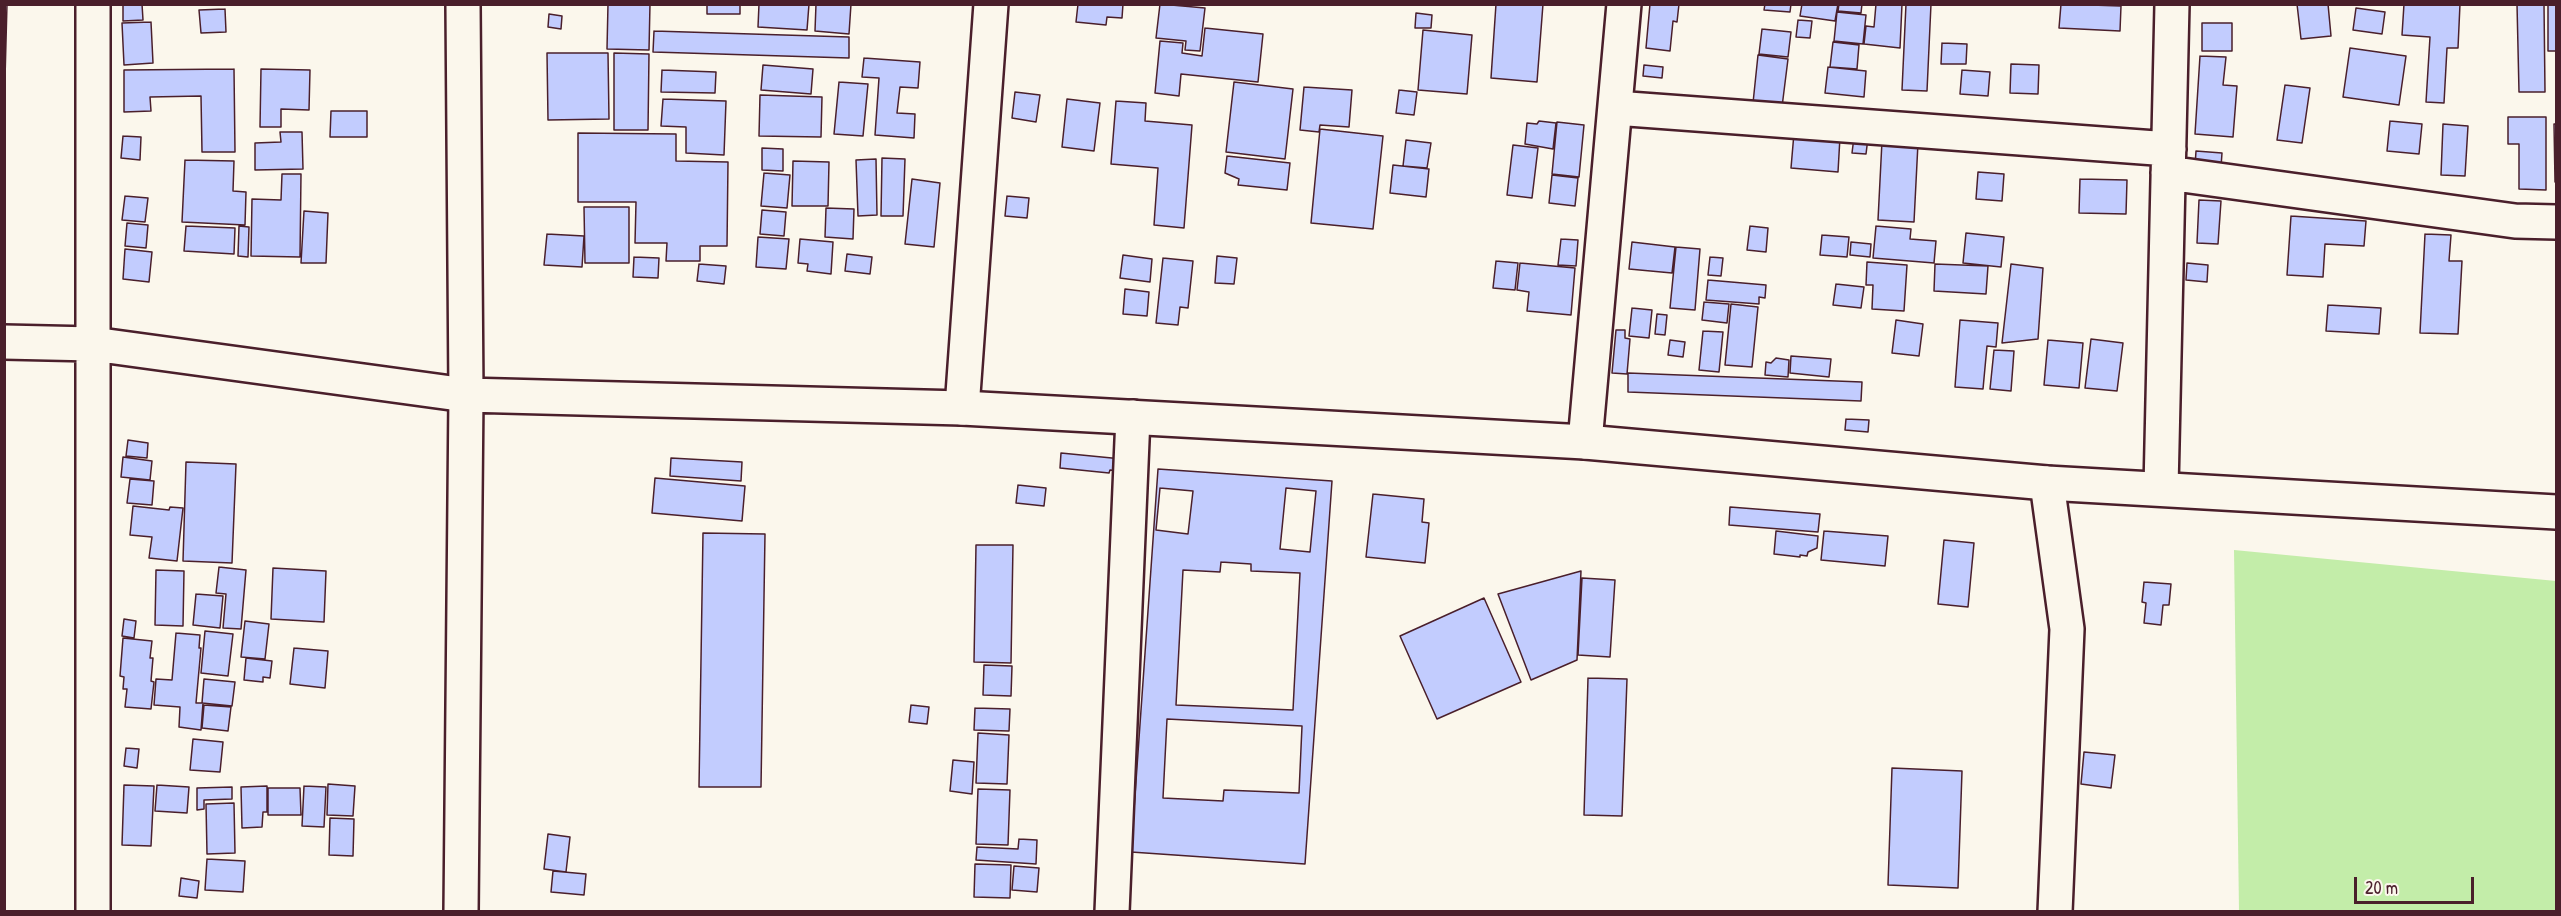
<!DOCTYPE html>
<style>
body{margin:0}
#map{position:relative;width:2561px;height:916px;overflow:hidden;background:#fbf7ec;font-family:"Patrick Hand",sans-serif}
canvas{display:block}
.frame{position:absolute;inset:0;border:6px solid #4a1f2b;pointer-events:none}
.scale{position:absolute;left:2354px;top:877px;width:120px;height:27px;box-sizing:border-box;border:3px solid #4a1f2b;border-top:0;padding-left:8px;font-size:18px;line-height:21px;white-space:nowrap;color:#4a1f2b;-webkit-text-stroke:4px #fbf7ec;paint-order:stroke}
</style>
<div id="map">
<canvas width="2561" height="916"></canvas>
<div class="frame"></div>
<div class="scale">20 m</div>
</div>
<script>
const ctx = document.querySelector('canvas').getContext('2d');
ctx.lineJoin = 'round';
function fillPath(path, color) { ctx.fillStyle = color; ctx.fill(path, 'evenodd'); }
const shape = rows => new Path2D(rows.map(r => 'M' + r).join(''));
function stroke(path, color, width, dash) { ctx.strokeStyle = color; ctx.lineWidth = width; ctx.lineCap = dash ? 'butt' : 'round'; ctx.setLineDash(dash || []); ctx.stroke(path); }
fillPath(shape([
 [2234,550,2556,581,2556,911,2239,911]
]), '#c3eda9');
const building = shape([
 [4,4,7,4,5,79,4,79,4,4],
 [123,4,142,4,143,20,123,21,123,4],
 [608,4,650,4,649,50,607,49,608,4],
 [707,4,740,4,740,14,707,14,707,4],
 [759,4,809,4,807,30,758,27,759,4],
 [816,4,851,4,849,34,815,31,816,4],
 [1078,4,1123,4,1122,18,1107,17,1106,25,1076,22,1078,4],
 [1160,4,1205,8,1200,51,1185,50,1186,41,1156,38,1160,4],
 [1496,4,1543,4,1537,82,1491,78,1496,4],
 [1650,4,1679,4,1677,22,1673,21,1670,51,1646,48,1650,4],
 [1765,4,1791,4,1790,12,1764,10,1765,4],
 [1802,4,1838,4,1835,21,1800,16,1802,4],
 [1839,4,1862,4,1861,13,1838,11,1839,4],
 [1876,4,1902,4,1900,48,1864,44,1866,26,1874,27,1876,4],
 [1906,4,1931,4,1927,91,1902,90,1906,4],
 [2061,4,2121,6,2120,31,2059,28,2061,4],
 [2297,4,2328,4,2331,36,2301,39,2297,4],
 [2404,4,2460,4,2458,48,2447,48,2444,103,2426,102,2430,37,2402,35,2404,4],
 [2517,4,2544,4,2545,92,2519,92,2517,4],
 [2548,4,2556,4,2556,51,2548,51,2548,4],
 [2356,8,2385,12,2382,34,2353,30,2356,8],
 [225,9,226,32,201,33,199,10,225,9],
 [1837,12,1866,15,1863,44,1834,41,1837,12],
 [1416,13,1432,15,1431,28,1415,28,1416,13],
 [549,14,562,16,561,29,548,27,549,14],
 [1798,20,1812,21,1810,38,1796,37,1798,20],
 [151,22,153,63,124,65,122,23,151,22],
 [2202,23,2232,23,2232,51,2202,51,2202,23],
 [1205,28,1263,34,1258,82,1181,74,1179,96,1155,93,1160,41,1183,43,1182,53,1202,56,1205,28],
 [1762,29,1791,32,1788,57,1759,54,1762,29],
 [1423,30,1472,35,1467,94,1418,90,1423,30],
 [654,31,849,37,849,58,653,52,654,31],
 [1833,42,1859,45,1857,69,1830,67,1833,42],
 [1942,43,1967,44,1966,64,1941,64,1942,43],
 [2350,48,2406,56,2399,105,2343,97,2350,48],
 [547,53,608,53,609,119,548,120,547,53],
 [614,53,649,54,648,130,614,130,614,53],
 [1758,55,1788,59,1782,107,1753,103,1758,55],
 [2200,56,2226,57,2223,85,2237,86,2233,137,2195,134,2200,56],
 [864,58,920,62,918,88,900,87,897,113,915,114,914,138,875,135,879,78,862,77,864,58],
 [2011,64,2039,65,2038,94,2010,93,2011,64],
 [763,65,813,69,811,94,761,90,763,65],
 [1644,65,1663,67,1662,78,1643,76,1644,65],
 [1828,67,1866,71,1864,97,1825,93,1828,67],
 [234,69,235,152,202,152,201,96,150,97,151,111,124,112,124,70,234,69],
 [261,69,310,70,309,110,281,109,281,127,260,127,261,69],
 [662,70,716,72,715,93,661,92,662,70],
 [1962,70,1990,72,1988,96,1960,94,1962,70],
 [839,82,868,84,863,136,834,134,839,82],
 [1234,82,1293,89,1285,159,1226,152,1234,82],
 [2285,85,2310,88,2302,143,2277,140,2285,85],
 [1304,87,1352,90,1349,127,1320,125,1319,132,1300,130,1304,87],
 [1399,90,1417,92,1414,115,1396,113,1399,90],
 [1015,92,1040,95,1036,122,1012,118,1015,92],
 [760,95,822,97,821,137,759,136,760,95],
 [663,99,726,101,724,155,686,153,686,127,661,126,663,99],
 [1067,99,1100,103,1094,151,1062,147,1067,99],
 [1116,101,1146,103,1145,121,1192,125,1184,228,1154,225,1158,168,1111,164,1116,101],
 [331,111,367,111,367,137,330,137,331,111],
 [2508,117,2546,117,2546,190,2519,189,2519,144,2508,144,2508,117],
 [1539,121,1556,123,1553,149,1525,144,1527,123,1537,124,1539,121],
 [2390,121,2422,124,2419,154,2387,151,2390,121],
 [1557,122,1584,125,1579,177,1552,174,1557,122],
 [2443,124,2468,126,2465,176,2441,175,2443,124],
 [2554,124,2556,124,2556,182,2555,182,2554,124],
 [1320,129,1383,136,1373,229,1311,223,1320,129],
 [280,132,302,132,303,169,255,170,255,143,281,142,280,132],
 [578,133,676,134,676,161,728,162,727,246,700,246,700,261,666,261,667,243,635,243,636,202,578,202,578,133],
 [1794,133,1840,137,1838,172,1791,168,1794,133],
 [123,136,141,137,140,160,121,158,123,136],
 [1854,137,1868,138,1866,154,1852,153,1854,137],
 [1406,140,1431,143,1427,168,1403,166,1406,140],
 [1882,141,1918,143,1914,222,1878,220,1882,141],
 [1513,145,1538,148,1532,198,1507,195,1513,145],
 [762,148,783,149,783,171,762,170,762,148],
 [2196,151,2222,153,2221,167,2195,166,2196,151],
 [1227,156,1290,163,1287,190,1238,185,1239,179,1225,173,1227,156],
 [882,158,905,159,903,216,881,216,882,158],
 [876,159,877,215,858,216,856,160,876,159],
 [185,160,234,161,233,191,246,192,245,225,182,222,185,160],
 [793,161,829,162,828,206,792,206,793,161],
 [1393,165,1429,169,1426,197,1390,193,1393,165],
 [1978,172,2004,174,2002,201,1976,199,1978,172],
 [764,173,790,175,787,208,761,206,764,173],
 [282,174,301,174,300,257,251,256,252,199,281,200,282,174],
 [1552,175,1578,178,1575,206,1549,203,1552,175],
 [912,179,940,183,934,247,905,244,912,179],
 [2080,179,2127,180,2126,214,2079,213,2080,179],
 [125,196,148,198,145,222,122,220,125,196],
 [1007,196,1029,198,1027,218,1005,216,1007,196],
 [2199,200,2221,201,2218,244,2197,243,2199,200],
 [584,207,629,207,629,263,585,263,584,207],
 [826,208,854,209,853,239,825,237,826,208],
 [762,210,786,212,784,236,760,234,762,210],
 [304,211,328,213,326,263,301,263,304,211],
 [2291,216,2366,221,2364,246,2325,244,2323,277,2287,275,2291,216],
 [127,223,148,225,146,248,125,246,127,223],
 [186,226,235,228,234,254,184,251,186,226],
 [239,226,249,227,248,257,238,256,239,226],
 [1750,226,1768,228,1766,252,1747,250,1750,226],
 [1876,226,1911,229,1910,239,1936,241,1934,263,1873,258,1876,226],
 [1966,233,2004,237,2001,267,1963,263,1966,233],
 [547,234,584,236,582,267,544,265,547,234],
 [2425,234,2451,235,2449,261,2462,261,2458,334,2420,333,2425,234],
 [1822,235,1849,237,1847,257,1820,255,1822,235],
 [758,237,789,239,786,269,756,267,758,237],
 [800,239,833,242,831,274,807,271,808,264,798,263,800,239],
 [1561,239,1578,240,1576,266,1558,265,1561,239],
 [1632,242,1675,247,1672,273,1629,269,1632,242],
 [1851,242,1871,244,1870,257,1850,255,1851,242],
 [1676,247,1700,249,1695,310,1670,308,1676,247],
 [125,249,152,252,149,282,123,279,125,249],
 [847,254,872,257,870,274,845,271,847,254],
 [1123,255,1152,259,1150,282,1120,278,1123,255],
 [1217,256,1237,258,1234,284,1215,283,1217,256],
 [634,257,659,258,658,278,633,277,634,257],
 [1710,257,1723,258,1721,276,1708,275,1710,257],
 [1163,258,1193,261,1188,308,1180,307,1178,325,1156,323,1163,258],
 [1496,261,1518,263,1515,290,1493,288,1496,261],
 [1867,262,1907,265,1904,311,1872,309,1873,285,1866,285,1867,262],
 [1520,263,1575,268,1571,315,1527,311,1529,292,1517,290,1520,263],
 [2187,263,2208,265,2207,282,2186,280,2187,263],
 [699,264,726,266,724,284,697,281,699,264],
 [1935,264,1988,266,1986,294,1934,291,1935,264],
 [2011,264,2043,268,2038,339,2002,343,2011,264],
 [1708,280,1766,285,1765,298,1759,297,1759,304,1706,300,1708,280],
 [1836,284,1864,287,1861,308,1833,305,1836,284],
 [1125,289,1149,292,1147,316,1123,314,1125,289],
 [1704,302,1729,304,1727,323,1702,320,1704,302],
 [1731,304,1758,307,1752,367,1725,365,1731,304],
 [2328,305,2381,308,2379,334,2326,331,2328,305],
 [1632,308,1652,310,1649,338,1629,336,1632,308],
 [1657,314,1667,315,1665,335,1655,334,1657,314],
 [1896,320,1923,324,1919,356,1892,353,1896,320],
 [1960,320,1998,323,1996,347,1987,346,1983,389,1955,387,1960,320],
 [1616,330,1625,330,1625,338,1630,339,1627,374,1612,373,1616,330],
 [1703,331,1723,332,1719,372,1699,370,1703,331],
 [2091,339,2123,343,2117,391,2085,388,2091,339],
 [1670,340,1685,342,1683,357,1668,355,1670,340],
 [2048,340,2083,343,2079,388,2044,385,2048,340],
 [1994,350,2014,351,2011,391,1990,389,1994,350],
 [1791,356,1831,359,1829,377,1790,373,1791,356],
 [1776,358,1789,360,1788,377,1765,375,1766,362,1771,363,1776,358],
 [1628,373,1862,382,1861,401,1628,392,1628,373],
 [1846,419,1869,420,1868,432,1845,430,1846,419],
 [128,440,148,443,147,458,126,456,128,440],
 [1061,453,1122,459,1120,471,1110,470,1109,473,1060,468,1061,453],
 [123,457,152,461,150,480,121,477,123,457],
 [671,458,742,462,741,481,670,476,671,458],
 [186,462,236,464,232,563,183,561,186,462],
 [1158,469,1332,481,1305,864,1131,852,1158,469],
 [655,478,745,486,742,521,652,513,655,478],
 [130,479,154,481,152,505,127,503,130,479],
 [1018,485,1046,488,1044,506,1016,503,1018,485],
 [1160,488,1193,491,1188,534,1156,530,1160,488],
 [1286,488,1316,491,1310,552,1280,549,1286,488],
 [1373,494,1424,499,1422,522,1429,523,1425,563,1366,557,1373,494],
 [133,506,169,510,170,507,183,508,177,561,149,558,152,537,130,535,133,506],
 [1730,507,1820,514,1818,532,1729,525,1730,507],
 [1776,531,1818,536,1817,548,1808,552,1807,556,1800,555,1800,557,1774,554,1776,531],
 [1824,531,1888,536,1885,566,1821,560,1824,531],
 [703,533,765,534,761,787,699,787,703,533],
 [1944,540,1974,543,1968,607,1938,604,1944,540],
 [976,545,1013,545,1011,663,974,662,976,545],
 [1221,562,1251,564,1251,571,1300,573,1293,710,1176,705,1183,570,1220,572,1221,562],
 [219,567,246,570,241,629,223,628,226,594,216,593,219,567],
 [273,568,326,571,324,622,271,619,273,568],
 [156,570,184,571,183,626,155,625,156,570],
 [1581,571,1577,660,1531,680,1498,594,1581,571],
 [1582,578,1615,580,1610,657,1578,655,1582,578],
 [2144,582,2171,584,2169,605,2163,605,2161,625,2144,623,2146,603,2142,602,2144,582],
 [196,594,223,596,220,628,193,625,196,594],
 [1484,598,1521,682,1437,719,1400,636,1484,598],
 [124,619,136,621,134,638,122,636,124,619],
 [245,621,269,624,265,659,241,657,245,621],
 [205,631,233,634,228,676,201,673,205,631],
 [176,633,200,635,199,648,201,648,196,703,203,703,201,730,179,727,180,707,154,705,156,679,172,680,176,633],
 [123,638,152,641,150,658,153,658,151,681,154,682,151,709,125,707,127,689,123,689,124,677,120,676,123,638],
 [294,648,328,651,325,688,290,684,294,648],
 [246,658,272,661,270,678,263,677,263,682,244,680,246,658],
 [984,665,1012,666,1011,696,983,695,984,665],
 [1588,678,1627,679,1622,816,1584,815,1588,678],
 [204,679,235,682,232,706,202,703,204,679],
 [204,705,231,707,228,731,202,728,204,705],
 [911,705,929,707,927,724,909,722,911,705],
 [975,708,1010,709,1009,731,974,730,975,708],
 [1167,719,1302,726,1299,793,1224,790,1223,801,1163,798,1167,719],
 [978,733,1009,735,1007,784,976,783,978,733],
 [193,739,223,742,220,772,190,770,193,739],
 [126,748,139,749,137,768,124,766,126,748],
 [2084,752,2115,755,2111,788,2081,784,2084,752],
 [953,760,974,762,972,794,950,791,953,760],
 [1892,768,1962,771,1958,888,1888,885,1892,768],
 [328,784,355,786,353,816,327,815,328,784],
 [124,785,154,786,151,846,122,845,124,785],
 [157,785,189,787,187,813,155,811,157,785],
 [267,786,267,812,263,812,262,827,242,828,241,787,267,786],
 [304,786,326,787,324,827,302,826,304,786],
 [232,787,232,799,204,800,204,809,197,810,197,788,232,787],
 [268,788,300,788,301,815,268,815,268,788],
 [978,789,1010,790,1008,845,976,844,978,789],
 [234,803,235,853,207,854,206,804,234,803],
 [330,818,354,819,353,856,329,855,330,818],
 [548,834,570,837,566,872,544,869,548,834],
 [1019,839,1037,840,1036,864,976,860,977,847,1018,849,1019,839],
 [207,859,245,861,243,892,205,890,207,859],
 [975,864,1011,865,1010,898,974,897,975,864],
 [1014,866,1039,868,1037,892,1012,890,1014,866],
 [553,871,586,874,584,895,551,892,553,871],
 [181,878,199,881,197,898,179,896,181,878]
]);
fillPath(building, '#c2ccfe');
stroke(building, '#4a1f2b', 1.5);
const street = shape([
 [93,4,93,912],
 [1615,108,2169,149],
 [2168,173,2515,221,2556,222],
 [4,342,93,344,466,395],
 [962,408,991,4],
 [1585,442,1624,4],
 [2047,483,2067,629,2055,912],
 [2161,488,2172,4],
 [1112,912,1133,417]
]);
const secondary = shape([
 [466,395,962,408,1585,442,2047,483,2556,512],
 [461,912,466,395,463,4]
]);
stroke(street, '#4a1f2b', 38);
stroke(secondary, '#4a1f2b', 38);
stroke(street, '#fbf7ec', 33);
stroke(secondary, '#fbf7ec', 33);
</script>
